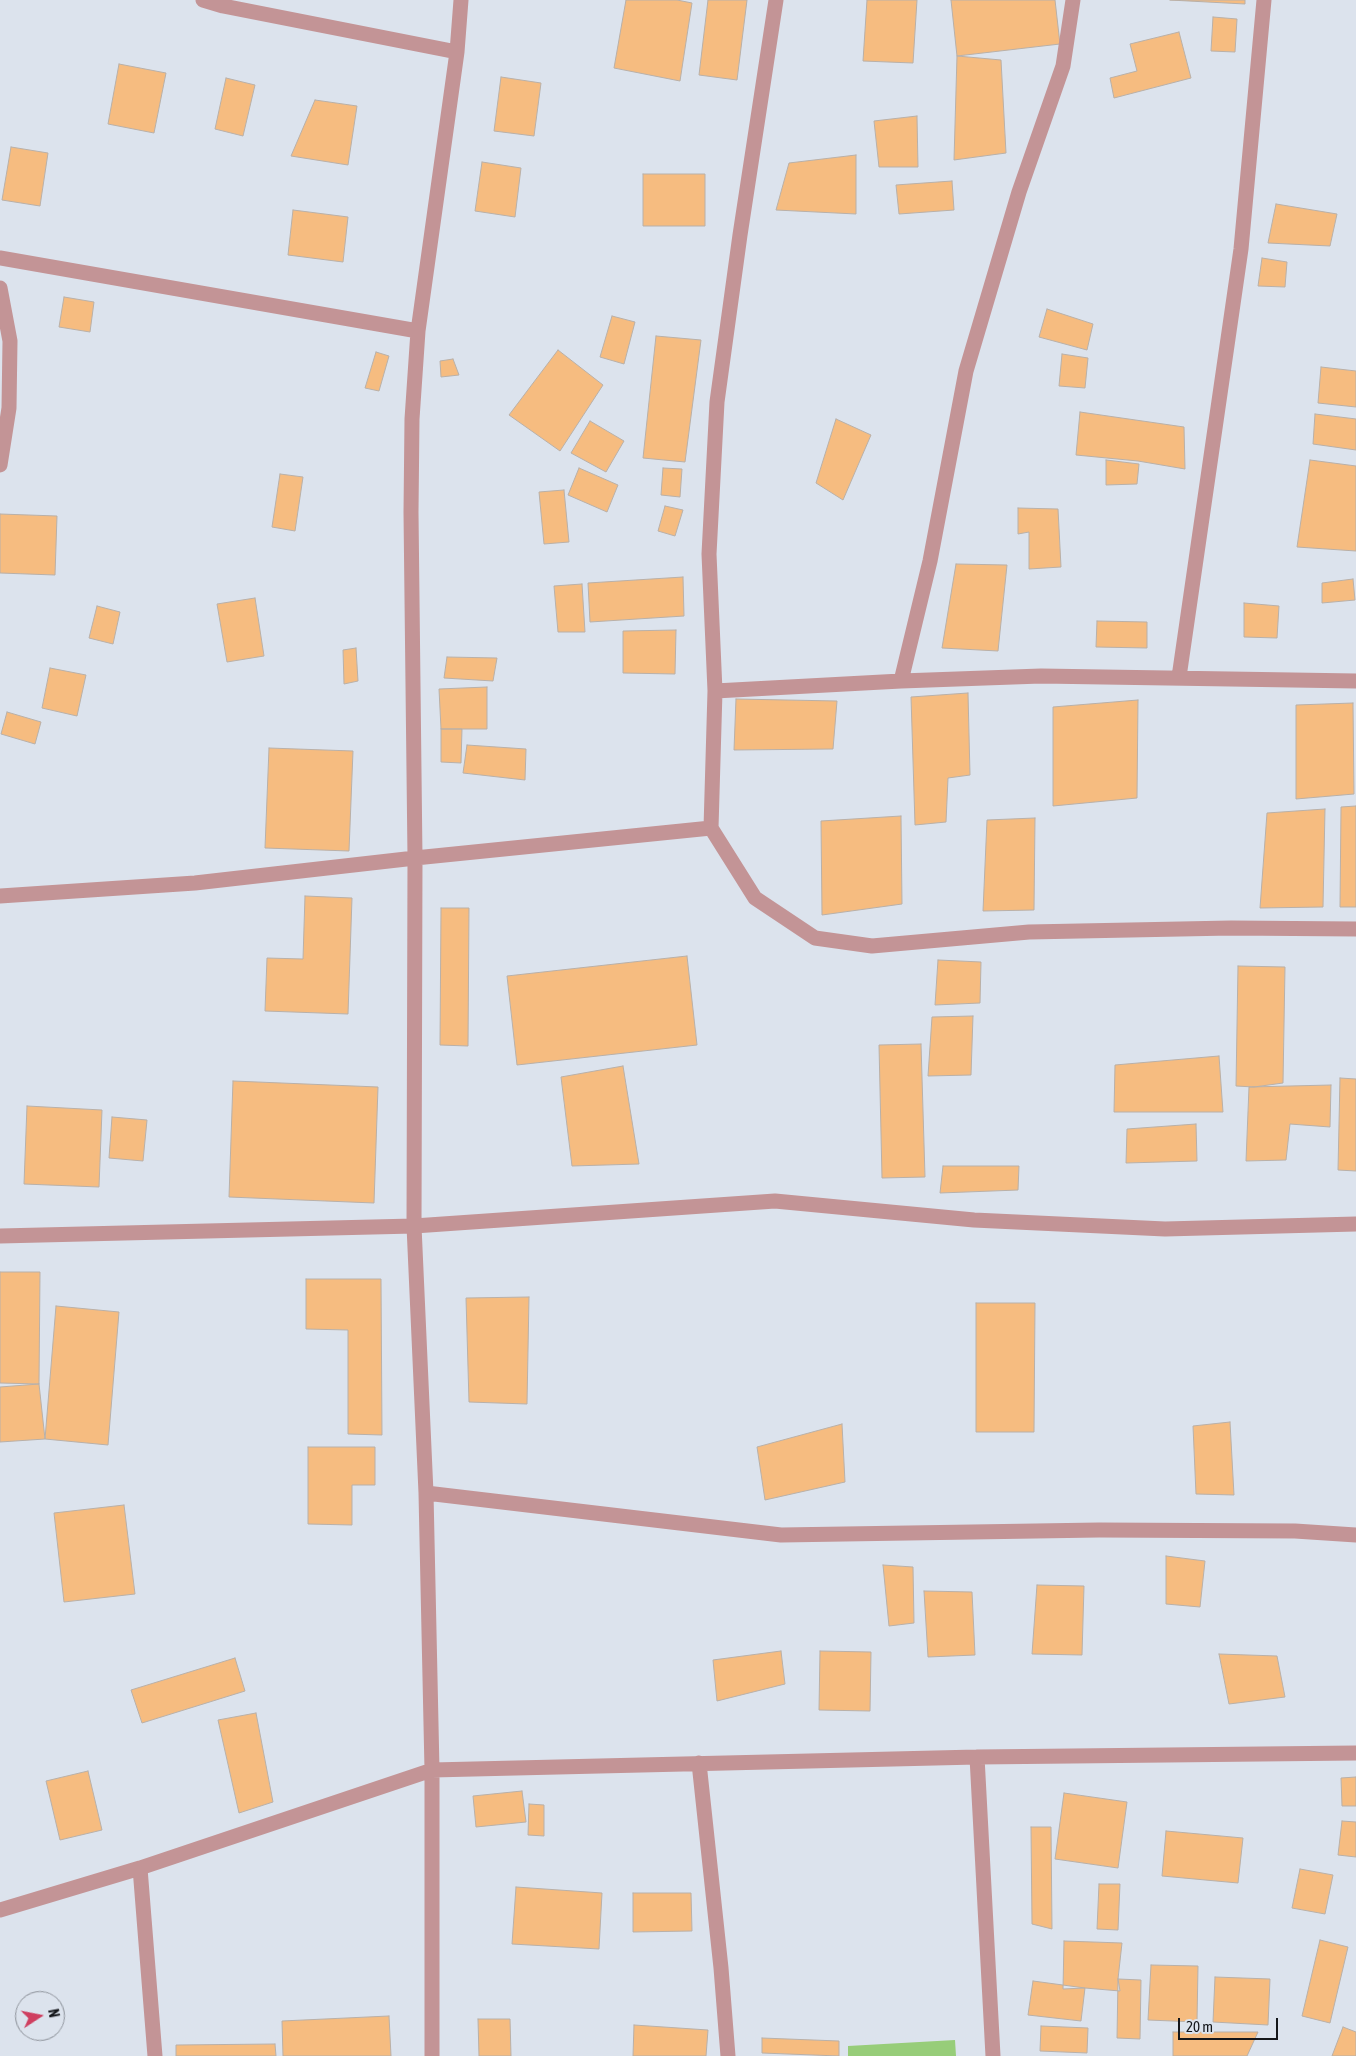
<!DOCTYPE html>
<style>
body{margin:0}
#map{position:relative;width:1356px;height:2056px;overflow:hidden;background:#dce3ed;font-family:"Asap Condensed",sans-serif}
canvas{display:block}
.north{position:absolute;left:15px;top:1991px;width:50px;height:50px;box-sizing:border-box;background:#dce3ed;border:1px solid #8c9199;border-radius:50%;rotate:79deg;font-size:14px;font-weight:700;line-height:20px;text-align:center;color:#14161a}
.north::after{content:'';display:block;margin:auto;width:18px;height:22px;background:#cf3f60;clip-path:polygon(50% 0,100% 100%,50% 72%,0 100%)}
.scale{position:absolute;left:1178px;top:2018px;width:100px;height:22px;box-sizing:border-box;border:2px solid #14161a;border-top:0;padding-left:6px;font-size:15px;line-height:18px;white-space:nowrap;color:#14161a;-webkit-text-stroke:4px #dce3ed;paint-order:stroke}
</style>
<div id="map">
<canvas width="1356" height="2056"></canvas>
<div class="north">N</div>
<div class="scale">20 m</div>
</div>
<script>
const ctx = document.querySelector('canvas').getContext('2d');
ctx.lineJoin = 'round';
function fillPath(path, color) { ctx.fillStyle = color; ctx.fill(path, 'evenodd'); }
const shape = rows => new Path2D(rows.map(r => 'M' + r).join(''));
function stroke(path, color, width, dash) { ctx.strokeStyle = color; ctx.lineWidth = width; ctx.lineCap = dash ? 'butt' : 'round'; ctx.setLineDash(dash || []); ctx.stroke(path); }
fillPath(shape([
 [955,2040,956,2056,848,2056,848,2046]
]), '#97cd79');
const building = shape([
 [626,0,677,0,692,3,680,81,614,68,626,0],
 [708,0,747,0,737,80,699,75,708,0],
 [867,0,917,0,913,63,863,61,867,0],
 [951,0,1055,0,1060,44,957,56,951,0],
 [1170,0,1245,0,1245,4,1170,0],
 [1213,17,1237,19,1235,52,1211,51,1213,17],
 [1179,32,1191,78,1114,98,1110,78,1137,71,1130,44,1179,32],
 [957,56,1001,60,1006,153,954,160,957,56],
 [119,64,166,73,154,133,108,124,119,64],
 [501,77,541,83,534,136,494,131,501,77],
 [226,78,255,85,243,136,215,129,226,78],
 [315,100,357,106,348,165,291,156,315,100],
 [917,116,918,167,879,167,874,121,917,116],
 [11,147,48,153,40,206,2,200,11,147],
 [856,155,856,214,776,210,789,163,856,155],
 [482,162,521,168,515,217,475,211,482,162],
 [643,174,705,174,705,226,643,226,643,174],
 [952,181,954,210,899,214,896,185,952,181],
 [1276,204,1337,214,1330,246,1268,243,1276,204],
 [293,210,348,217,343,262,288,255,293,210],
 [1262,258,1287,262,1285,287,1258,286,1262,258],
 [64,297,94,302,90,332,59,327,64,297],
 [1047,309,1093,324,1087,350,1039,337,1047,309],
 [612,316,635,322,624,364,600,357,612,316],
 [656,336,701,340,685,462,643,458,656,336],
 [558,350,603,385,560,451,509,415,558,350],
 [376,352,389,356,379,391,365,388,376,352],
 [1062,354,1088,358,1085,388,1059,386,1062,354],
 [453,359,459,375,441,377,440,361,453,359],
 [1321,367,1356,371,1356,407,1318,403,1321,367],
 [1080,412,1184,427,1185,469,1138,461,1076,455,1080,412],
 [1315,414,1356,419,1356,450,1313,444,1315,414],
 [836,419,871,435,843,500,816,483,836,419],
 [590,421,624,441,606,472,571,453,590,421],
 [1106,460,1139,464,1137,484,1106,485,1106,460],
 [1310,460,1356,466,1356,551,1297,547,1310,460],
 [579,468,618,485,607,512,568,495,579,468],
 [663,468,682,469,680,497,661,495,663,468],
 [280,474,303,477,295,531,272,527,280,474],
 [564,490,569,542,544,544,539,492,564,490],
 [665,506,683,510,675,536,658,531,665,506],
 [1018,508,1058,509,1061,567,1029,569,1029,532,1018,534,1018,508],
 [0,514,57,516,55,575,0,573,0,514],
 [956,564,1007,565,998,651,942,648,956,564],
 [683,577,684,616,590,622,588,583,683,577],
 [1353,579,1355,600,1322,603,1322,583,1353,579],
 [582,584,585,632,558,632,554,586,582,584],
 [255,598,264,656,227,662,217,604,255,598],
 [1244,603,1279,606,1277,638,1244,637,1244,603],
 [97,606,120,612,113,644,89,638,97,606],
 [1097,621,1147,622,1147,648,1096,647,1097,621],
 [676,630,675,674,623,673,623,631,676,630],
 [356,648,358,681,344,684,343,650,356,648],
 [447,657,497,658,493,681,444,678,447,657],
 [50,668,86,675,77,716,42,708,50,668],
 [487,687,487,729,441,729,439,689,487,687],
 [968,693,970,775,948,778,946,822,915,825,911,697,968,693],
 [736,699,837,701,833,749,734,750,736,699],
 [1138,700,1137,798,1053,806,1053,707,1138,700],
 [1353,703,1354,794,1296,799,1296,705,1353,703],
 [7,712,41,722,35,744,1,734,7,712],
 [441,729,462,729,461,763,441,762,441,729],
 [467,745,526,749,525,780,463,773,467,745],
 [269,748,353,751,349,851,265,848,269,748],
 [1356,806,1356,907,1340,907,1341,807,1356,806],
 [1325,809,1323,907,1260,908,1267,813,1325,809],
 [901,816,902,904,822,915,821,821,901,816],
 [1035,818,1034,910,983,911,987,820,1035,818],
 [305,896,352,898,348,1014,265,1011,267,958,303,959,305,896],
 [441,908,469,908,468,1046,440,1045,441,908],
 [687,956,697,1045,517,1065,507,976,687,956],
 [938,960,981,962,980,1003,935,1005,938,960],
 [1238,966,1285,967,1283,1083,1254,1087,1236,1086,1238,966],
 [973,1016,971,1075,928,1076,932,1017,973,1016],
 [921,1044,925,1177,882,1178,879,1045,921,1044],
 [1219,1056,1223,1112,1114,1112,1115,1065,1219,1056],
 [623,1066,639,1164,572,1166,561,1077,623,1066],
 [1340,1078,1356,1079,1356,1171,1338,1170,1340,1078],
 [233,1081,378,1087,374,1203,229,1197,233,1081],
 [1331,1085,1330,1127,1290,1124,1286,1160,1246,1161,1249,1087,1331,1085],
 [27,1106,102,1110,99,1187,24,1184,27,1106],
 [112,1117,147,1120,143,1161,109,1158,112,1117],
 [1196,1124,1197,1161,1126,1163,1127,1129,1196,1124],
 [943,1166,1019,1166,1018,1190,940,1193,943,1166],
 [0,1272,40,1272,39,1384,0,1383,0,1272],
 [306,1279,381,1279,382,1435,348,1434,348,1330,306,1329,306,1279],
 [529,1297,527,1404,469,1402,466,1298,529,1297],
 [976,1303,1035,1303,1034,1432,976,1432,976,1303],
 [56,1306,119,1312,108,1445,45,1439,56,1306],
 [39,1384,45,1439,0,1442,0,1387,39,1384],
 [1230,1422,1234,1495,1196,1494,1193,1426,1230,1422],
 [842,1424,845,1482,765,1500,757,1447,842,1424],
 [308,1447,375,1447,375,1485,352,1485,352,1525,308,1524,308,1447],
 [124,1505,135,1594,64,1602,54,1513,124,1505],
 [1166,1556,1205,1561,1200,1607,1166,1604,1166,1556],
 [883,1565,913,1567,914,1623,889,1626,883,1565],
 [1037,1585,1084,1586,1082,1655,1032,1654,1037,1585],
 [924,1591,972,1592,975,1655,928,1657,924,1591],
 [781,1651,785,1684,717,1701,713,1660,781,1651],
 [820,1651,871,1652,870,1711,819,1710,820,1651],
 [1219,1654,1277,1656,1285,1697,1229,1704,1219,1654],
 [235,1658,245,1691,142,1723,131,1690,235,1658],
 [256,1713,273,1802,239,1813,218,1720,256,1713],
 [88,1771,102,1830,60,1840,46,1781,88,1771],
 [1356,1777,1356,1806,1342,1806,1341,1778,1356,1777],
 [522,1791,526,1822,476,1827,473,1796,522,1791],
 [1064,1793,1127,1802,1118,1868,1055,1859,1064,1793],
 [529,1804,544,1805,544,1836,528,1835,529,1804],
 [1342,1821,1356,1822,1356,1857,1338,1855,1342,1821],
 [1031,1827,1051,1827,1052,1929,1032,1924,1031,1827],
 [1166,1831,1243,1838,1238,1883,1162,1876,1166,1831],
 [1300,1869,1333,1875,1325,1914,1292,1908,1300,1869],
 [1099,1884,1120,1884,1118,1930,1097,1929,1099,1884],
 [516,1887,602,1893,599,1949,512,1944,516,1887],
 [633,1893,691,1893,692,1931,633,1932,633,1893],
 [1320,1940,1348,1947,1330,2023,1302,2016,1320,1940],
 [1064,1941,1122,1943,1118,1979,1120,1991,1085,1988,1063,1989,1064,1941],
 [1151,1965,1198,1966,1197,2022,1148,2020,1151,1965],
 [1215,1977,1270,1979,1268,2025,1213,2022,1215,1977],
 [1118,1979,1141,1980,1140,2039,1117,2038,1118,1979],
 [1033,1981,1085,1988,1081,2021,1028,2015,1033,1981],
 [389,2016,391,2056,283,2056,282,2021,389,2016],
 [478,2019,510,2019,511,2056,479,2056,478,2019],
 [634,2025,708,2030,706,2056,633,2056,634,2025],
 [1041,2026,1088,2028,1087,2053,1040,2051,1041,2026],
 [1343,2027,1356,2032,1356,2056,1332,2056,1343,2027],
 [1173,2032,1258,2032,1247,2056,1173,2056,1173,2032],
 [762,2038,839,2041,839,2056,762,2053,762,2038],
 [275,2044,276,2056,176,2056,176,2045,275,2044]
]);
fillPath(building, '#f6bc80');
stroke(building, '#b9b0a8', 1);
stroke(shape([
 [203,0,223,6,457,52],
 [776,0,740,235,717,402,709,554,715,691,711,828,755,898,815,938,872,946,1029,932,1231,928,1356,929],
 [0,258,418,331],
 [0,288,10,341,9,408,0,465],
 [1179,677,1241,249,1264,0],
 [901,681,930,561,966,371,1019,192,1063,66,1073,0],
 [715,691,901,681,1041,676,1356,681],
 [0,896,195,883,415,858,711,828],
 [0,1236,414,1226,775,1201,974,1220,1165,1229,1356,1224],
 [426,1493,781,1535,1099,1530,1295,1531,1356,1535],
 [977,1757,993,2056],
 [699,1763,721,1968,728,2056],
 [140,1868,155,2056],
 [0,1910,140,1868,432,1770,977,1757,1356,1753],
 [432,2056,432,1770,426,1493,414,1226,415,858,411,512,412,419,418,331,457,52,461,0]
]), '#c39496', 15);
</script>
